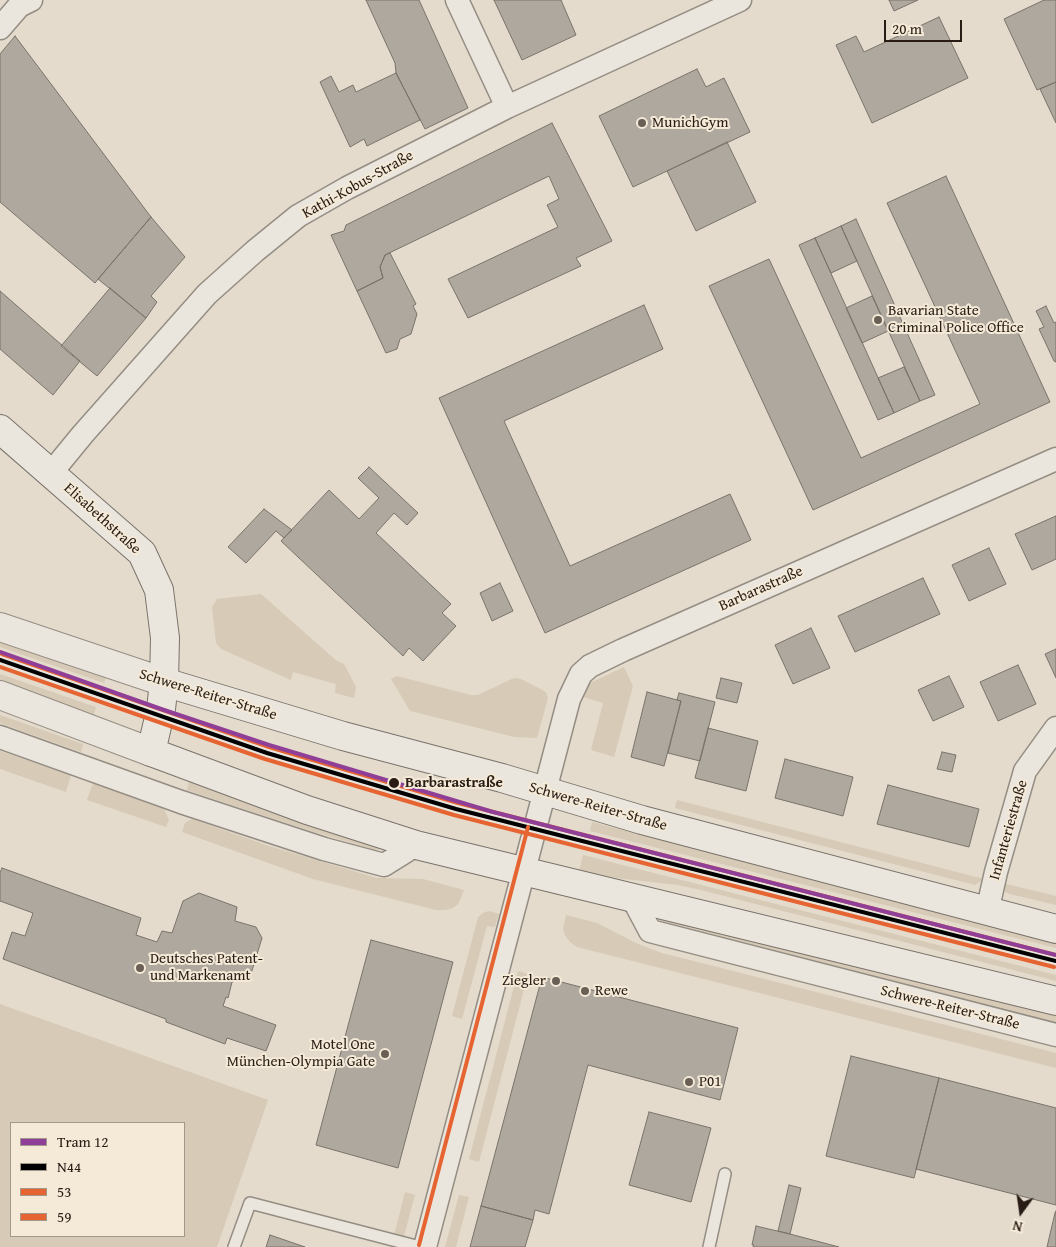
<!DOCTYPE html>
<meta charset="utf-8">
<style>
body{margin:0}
#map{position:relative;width:1056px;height:1247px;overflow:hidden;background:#e4dbcc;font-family:"Gentium Book Plus",serif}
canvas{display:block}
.legend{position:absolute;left:10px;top:1122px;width:175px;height:115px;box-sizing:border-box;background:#f4ead7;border:1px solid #a29889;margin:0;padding:6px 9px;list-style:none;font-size:15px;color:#281c15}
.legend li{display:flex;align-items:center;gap:10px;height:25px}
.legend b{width:25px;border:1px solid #a29889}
.north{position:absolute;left:996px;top:1187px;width:50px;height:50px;-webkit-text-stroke:4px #f4ead7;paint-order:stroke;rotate:194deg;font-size:14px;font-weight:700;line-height:20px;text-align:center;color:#281c15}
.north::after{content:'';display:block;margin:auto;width:18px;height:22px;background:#281c15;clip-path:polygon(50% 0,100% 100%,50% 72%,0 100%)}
.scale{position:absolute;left:884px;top:20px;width:78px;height:22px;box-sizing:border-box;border:2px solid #281c15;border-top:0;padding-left:6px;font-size:15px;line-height:18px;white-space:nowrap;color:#281c15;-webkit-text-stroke:4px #f4ead7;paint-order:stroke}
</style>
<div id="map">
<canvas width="1056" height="1247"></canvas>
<ul class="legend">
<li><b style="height:6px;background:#903f98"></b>Tram 12</li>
<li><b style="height:6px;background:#000"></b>N44</li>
<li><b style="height:6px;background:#e66432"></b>53</li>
<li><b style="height:6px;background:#e66432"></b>59</li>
</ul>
<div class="north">N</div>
<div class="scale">20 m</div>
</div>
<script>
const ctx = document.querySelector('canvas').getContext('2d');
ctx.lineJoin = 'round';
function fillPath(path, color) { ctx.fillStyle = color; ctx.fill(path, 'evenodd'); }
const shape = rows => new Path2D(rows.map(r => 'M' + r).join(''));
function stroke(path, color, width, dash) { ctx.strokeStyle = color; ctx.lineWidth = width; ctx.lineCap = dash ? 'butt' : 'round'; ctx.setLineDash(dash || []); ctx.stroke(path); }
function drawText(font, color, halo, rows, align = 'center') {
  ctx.font = font + ' "Gentium Book Plus",serif'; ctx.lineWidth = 4; ctx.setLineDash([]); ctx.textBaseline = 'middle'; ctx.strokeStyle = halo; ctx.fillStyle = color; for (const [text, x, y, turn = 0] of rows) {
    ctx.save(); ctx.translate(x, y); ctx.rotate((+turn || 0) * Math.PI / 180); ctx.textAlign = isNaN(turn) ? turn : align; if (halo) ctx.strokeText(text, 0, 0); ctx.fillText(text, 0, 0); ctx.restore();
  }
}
fillPath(shape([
 [261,594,337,661,344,664,356,687,354,698,335,693,336,684,293,672,291,680,221,649,216,643,212,607,217,599],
 [0,638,107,676,104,683,0,647],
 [624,667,633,686,614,757,591,750,603,703,583,697,586,685],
 [0,674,96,707,94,715,0,681],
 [397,676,471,695,478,695,514,678,521,679,546,692,548,698,537,738,514,737,410,711,391,679],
 [0,715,83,744,81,752,0,723],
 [0,751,71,775,66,792,0,769],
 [189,782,381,846,380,849,376,850,311,831,187,790],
 [93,783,164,809,169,820,166,827,87,800],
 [677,800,984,879,975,885,675,808],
 [192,819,269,846,377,878,423,879,464,890,459,903,453,908,445,910,436,910,313,879,182,832,185,823],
 [592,822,1056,942,1056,948,590,831],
 [583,855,1056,975,1056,981,701,890,678,885,607,877,579,871],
 [1002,883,1056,896,1056,905,1010,894,1005,892,1002,888],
 [485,912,490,911,499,914,495,927,487,926,462,1019,452,1016,478,917],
 [566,915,597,923,638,944,662,953,1056,1053,1056,1068,577,947,570,942,565,935,563,928],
 [658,918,686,922,1056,1016,1056,1024,695,931,660,921],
 [518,971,528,974,479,1162,469,1159],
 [0,1004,268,1100,217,1247,0,1247],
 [184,1123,184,1236,11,1236,11,1123],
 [405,1192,415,1195,401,1247,391,1247],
 [459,1195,469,1197,456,1247,445,1247]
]), '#d7cab6');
const building = shape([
 [366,0,419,0,468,108,425,129,396,73,395,63,366,0],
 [494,0,561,0,576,35,522,60,494,0],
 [889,0,918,0,894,11,889,0],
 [1044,0,1056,0,1056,82,1037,90,1004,19,1044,0],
 [939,17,968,78,872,123,836,45,856,36,864,52,939,17],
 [15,36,151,217,95,283,0,202,0,54,15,36],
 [697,69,706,87,724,78,750,132,633,187,599,116,697,69],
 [396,73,420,120,367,146,364,139,350,147,320,82,331,76,339,92,353,85,356,92,396,73],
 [1056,82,1056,123,1040,89,1056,82],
 [552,123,612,241,576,258,581,266,468,318,448,279,558,227,547,205,559,199,549,176,385,255,380,267,383,278,357,291,331,235,344,231,346,225,552,123],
 [727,142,756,202,696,231,667,171,727,142],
 [946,176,1050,402,813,510,709,286,769,259,861,458,980,404,887,203,946,176],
 [151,217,185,257,151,296,157,302,146,318,98,279,151,217],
 [856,219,935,395,920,401,841,226,856,219],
 [841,226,857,261,831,273,815,238,841,226],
 [815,238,894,413,878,420,799,245,815,238],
 [390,253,416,304,413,306,417,314,411,334,400,339,397,349,386,353,357,291,383,278,380,267,385,255,390,253],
 [110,288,146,318,97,376,61,346,110,288],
 [0,291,80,361,53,395,0,349,0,291],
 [872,296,888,331,862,343,846,308,872,296],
 [644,305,663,349,504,421,534,487,570,566,730,494,751,540,545,633,439,398,644,305],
 [1046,306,1054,323,1056,322,1056,362,1054,361,1039,329,1044,327,1036,311,1046,306],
 [904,367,920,401,894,413,878,378,904,367],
 [369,467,418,513,407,525,394,513,376,533,451,604,442,613,456,626,423,661,409,648,403,656,281,541,329,490,359,519,379,498,358,478,369,467],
 [264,509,292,530,284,538,276,531,246,563,228,547,264,509],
 [1056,516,1056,559,1032,570,1015,534,1056,516],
 [989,548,1006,584,969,601,952,565,989,548],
 [923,578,940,614,855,652,838,616,923,578],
 [500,583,513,611,492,621,480,593,500,583],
 [811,628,830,668,793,684,775,645,811,628],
 [1056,649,1056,678,1045,654,1056,649],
 [1018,665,1036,704,998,721,980,682,1018,665],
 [949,676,964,707,933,721,918,690,949,676],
 [721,678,742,683,737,703,716,698,721,678],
 [647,692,681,701,664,766,631,757,647,692],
 [679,693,715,702,700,761,668,753,681,701,677,700,679,693],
 [708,728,758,741,746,791,695,778,708,728],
 [942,752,956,755,952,772,937,769,942,752],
 [785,759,853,777,843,816,775,798,785,759],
 [888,785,979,809,969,847,877,824,888,785],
 [2,868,141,918,136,935,157,942,162,931,172,933,183,901,199,893,237,907,235,921,256,927,262,938,250,977,232,982,228,998,226,997,223,1006,276,1025,266,1051,227,1038,225,1044,166,1022,166,1019,3,959,12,932,25,936,33,913,0,901,0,873,2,868],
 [371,940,453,962,398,1168,316,1145,371,940],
 [542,977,738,1028,720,1100,588,1065,549,1214,535,1210,533,1220,481,1206,542,977],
 [851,1056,939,1078,914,1178,826,1156,851,1056],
 [939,1078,1056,1108,1056,1205,916,1169,939,1078],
 [649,1112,711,1128,691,1202,629,1185,649,1112],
 [789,1185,801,1188,790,1234,778,1231,789,1185],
 [481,1206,533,1220,525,1247,470,1247,481,1206],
 [1056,1211,1056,1247,1047,1247,1055,1213,1056,1211],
 [756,1226,790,1234,839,1247,753,1247,754,1245,752,1245,756,1226],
 [270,1235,305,1247,266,1247,270,1235]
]);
fillPath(building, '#afa89e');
stroke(building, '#79736b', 1);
const service = shape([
 [0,660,267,753,456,809,1056,961],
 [234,1247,250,1203,420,1247],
 [709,1247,725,1174]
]);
const minor = shape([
 [457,0,507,107],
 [0,28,19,6,31,0],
 [51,473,83,434,207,294,255,251,298,216,347,188,507,107,740,0],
 [0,737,181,802,324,849,384,865,416,845],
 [632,897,650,931,1056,1035],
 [987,912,996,872,1025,771,1056,728],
 [425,1247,569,699,581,674,590,666,623,650,1056,459]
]);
const tertiary = shape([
 [0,627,164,682],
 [0,695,151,752]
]);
const secondary = shape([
 [0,429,142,553,159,590,165,638,164,682,161,709,151,752,307,810,416,845,1056,1001],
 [164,682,343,736,502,778,642,820,1056,929]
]);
stroke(service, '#948d83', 14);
stroke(minor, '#948d83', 25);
stroke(tertiary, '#948d83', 30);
stroke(secondary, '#79736b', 30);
stroke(service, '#eae5dd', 11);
stroke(minor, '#eae5dd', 22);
stroke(tertiary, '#eae5dd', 28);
stroke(secondary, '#eae5dd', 28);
stroke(shape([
 [0,660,267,753,456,809,1056,961]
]), '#000', 4);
stroke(shape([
 [0,667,265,759,454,815,1054,967]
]), '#e66432', 4);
stroke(shape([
 [2,654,269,747,458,803,1056,955],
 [419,1245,528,827]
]), '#e66432', 4);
stroke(shape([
 [0,652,161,709,269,745,493,812,1056,955]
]), '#903f98', 4);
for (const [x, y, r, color] of [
 [642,123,5,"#6a5f55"],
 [878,320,5,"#6a5f55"],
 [394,783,6,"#281c15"],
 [140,968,5,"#6a5f55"],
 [556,981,5,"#6a5f55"],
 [585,991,5,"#6a5f55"],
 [385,1054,5,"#6a5f55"],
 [689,1082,5,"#6a5f55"]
]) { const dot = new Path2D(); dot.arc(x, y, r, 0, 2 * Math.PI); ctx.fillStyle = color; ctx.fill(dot); stroke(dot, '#f4ead7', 2); }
drawText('15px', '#281c15', '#f4ead7', [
 ["MunichGym",652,123],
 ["Bavarian State",888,311],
 ["Criminal Police Office",888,328],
 ["Deutsches Patent-",150,959],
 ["und Markenamt",150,976],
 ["Ziegler",546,981,"right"],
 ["Rewe",595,991],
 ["Motel One",375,1045,"right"],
 ["München-Olympia Gate",375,1062,"right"],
 ["P01",699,1082]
], 'left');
drawText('15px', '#281c15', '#f4ead7', [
 ["Kathi-Kobus-Straße",358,185,-29],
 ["Elisabethstraße",102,519,42],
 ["Barbarastraße",761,589,-24],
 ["Schwere-Reiter-Straße",208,695,17],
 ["Schwere-Reiter-Straße",598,807,16],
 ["Infanteriestraße",1009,830,-74],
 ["Schwere-Reiter-Straße",950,1008,14]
]);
drawText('bold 15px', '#281c15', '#f4ead7', [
 ["Barbarastraße",405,783]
], 'left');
</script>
